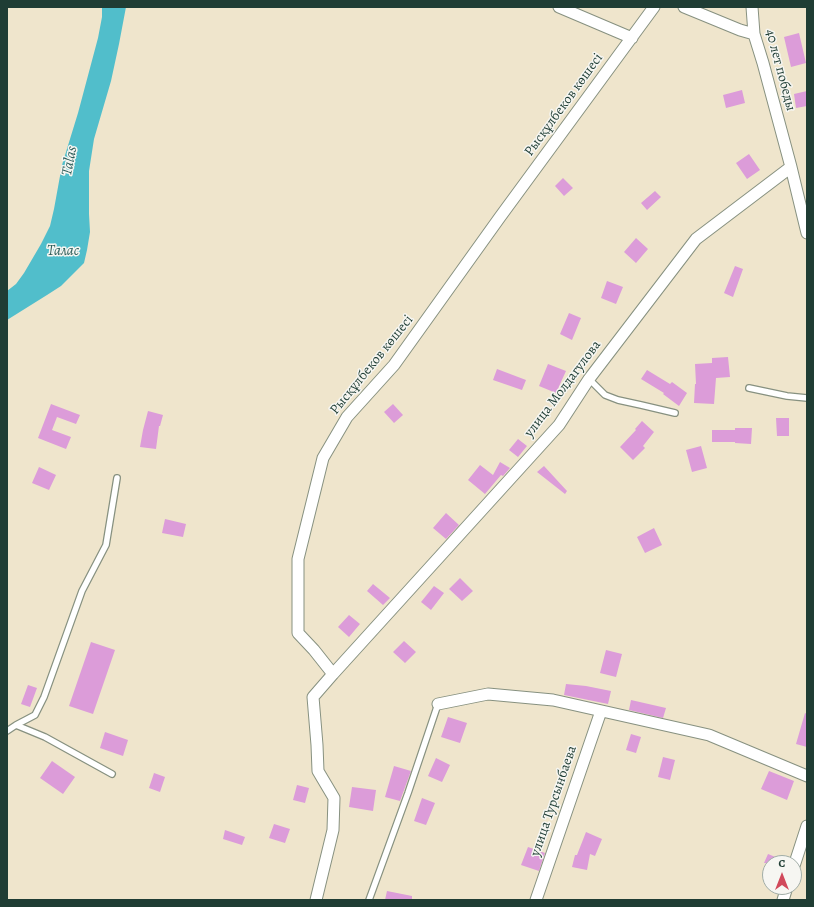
<!DOCTYPE html>
<meta charset="utf-8">
<style>
body{margin:0}
#map{position:relative;width:814px;height:907px;overflow:hidden;background:#efe5cc;font-family:Alegreya,serif}
canvas{display:block}
.frame{position:absolute;inset:0;border:8px solid #1f3d34;pointer-events:none}
.north{position:absolute;left:762px;top:855px;width:40px;height:40px;box-sizing:border-box;background:#f6f6f2;border:1px solid #a0aca6;border-radius:50%;rotate:0deg;font-size:11px;font-weight:700;line-height:16px;text-align:center;color:#1f3d34}
.north::after{content:'';display:block;margin:auto;width:14px;height:18px;background:#d1495b;clip-path:polygon(50% 0,100% 100%,50% 72%,0 100%)}
</style>
<div id="map">
<canvas width="814" height="907"></canvas>
<div class="frame"></div>
<div class="north">С</div>
</div>
<script>
const ctx = document.querySelector('canvas').getContext('2d');
ctx.lineJoin = 'round';
function fillPath(path, color) { ctx.fillStyle = color; ctx.fill(path, 'evenodd'); }
const shape = rows => new Path2D(rows.map(r => 'M' + r).join(''));
function stroke(path, color, width, dash) { ctx.strokeStyle = color; ctx.lineWidth = width; ctx.lineCap = dash ? 'butt' : 'round'; ctx.setLineDash(dash || []); ctx.stroke(path); }
function drawText(font, color, halo, rows, align = 'center') {
  ctx.font = font + ' Alegreya,serif'; ctx.lineWidth = 3; ctx.setLineDash([]); ctx.textBaseline = 'middle'; ctx.strokeStyle = halo; ctx.fillStyle = color; for (const [text, x, y, turn = 0] of rows) {
    ctx.save(); ctx.translate(x, y); ctx.rotate((+turn || 0) * Math.PI / 180); ctx.textAlign = isNaN(turn) ? turn : align; if (halo) ctx.strokeText(text, 0, 0); ctx.fillText(text, 0, 0); ctx.restore();
  }
}
fillPath(shape([
 [102,7,126,7,119,44,111,81,94,139,89,171,89,214,90,232,87,250,84,263,61,286,47,295,7,320,7,291,16,284,24,273,41,244,50,226,54,209,62,165,78,113,98,38,102,17]
]), '#51becb');
fillPath(shape([
 [799,33,806,63,791,67,784,37],
 [742,90,745,103,726,108,723,95],
 [807,91,807,106,796,108,794,94],
 [749,154,760,170,747,179,736,163],
 [563,178,573,188,564,196,555,186],
 [655,191,661,197,647,210,641,203],
 [636,238,648,249,636,263,624,252],
 [735,266,743,269,733,297,724,293],
 [607,281,623,287,616,304,601,298],
 [569,313,581,318,572,340,560,334],
 [728,357,730,377,716,378,714,404,694,403,695,384,696,384,695,364,712,363,712,358],
 [548,364,566,371,556,393,539,386],
 [497,369,526,380,522,390,493,380],
 [647,370,670,384,672,382,687,393,679,406,663,394,664,393,641,379],
 [51,404,80,415,76,424,57,417,52,430,71,437,66,449,38,438],
 [393,404,403,415,394,423,384,412],
 [148,411,163,415,160,426,159,426,156,449,140,447,143,430],
 [776,418,789,418,789,436,777,436],
 [642,421,654,432,643,446,645,448,633,460,620,447,636,430,635,429],
 [735,428,752,428,751,444,735,443,735,442,712,442,712,430,735,430],
 [518,439,527,446,518,457,509,450],
 [701,446,707,468,692,472,686,450],
 [500,462,510,468,503,476,501,475,485,494,468,480,480,465,493,475],
 [544,466,567,491,565,494,537,472],
 [39,467,56,475,49,490,32,483],
 [446,513,459,525,446,539,433,528],
 [165,519,186,524,183,537,162,533],
 [654,528,662,545,645,553,637,537],
 [460,578,473,591,462,601,449,589],
 [373,584,390,598,383,605,367,591],
 [434,586,444,593,431,610,421,602],
 [349,615,360,624,349,637,338,627],
 [404,641,416,652,405,663,393,652],
 [91,642,115,650,93,714,69,706],
 [606,650,622,654,616,677,600,673],
 [566,684,586,686,611,691,608,704,564,695],
 [28,685,37,688,30,707,21,704],
 [631,700,666,708,663,718,629,710],
 [805,713,807,714,807,747,796,744],
 [448,717,467,723,460,743,441,737],
 [105,732,128,740,123,756,100,748],
 [631,734,641,737,636,753,626,750],
 [663,757,675,760,670,780,658,777],
 [436,758,450,765,442,782,428,776],
 [52,761,75,777,63,794,40,778],
 [394,766,411,771,400,801,385,797],
 [769,771,794,781,787,800,761,789],
 [154,773,165,777,160,792,149,788],
 [297,785,309,788,305,803,293,800],
 [352,787,376,790,373,811,349,807],
 [422,798,435,803,426,825,414,821],
 [274,824,290,829,285,843,269,838],
 [225,830,245,837,242,845,223,839],
 [586,832,602,839,595,856,590,854,587,870,572,867,575,855,577,855],
 [528,847,545,853,539,871,521,865],
 [768,854,788,862,788,863,764,863],
 [387,891,412,896,412,900,385,900]
]), '#dc9cd9');
const service = shape([
 [589,379,605,395,618,400,641,405,675,413],
 [749,388,787,396,807,398],
 [16,725,35,715,44,697,82,591,106,545,117,478],
 [7,731,16,725,45,737,112,774],
 [369,900,408,793,438,704]
]);
const minor = shape([
 [559,7,632,38],
 [684,7,740,30,754,34],
 [752,7,754,34,763,63,791,167,807,233],
 [333,674,559,425,589,379,696,239,791,167],
 [438,704,488,694,553,700,709,735,807,776],
 [794,866,807,826],
 [316,900,333,830,334,798,318,771,317,745,313,697,333,674,314,650,298,633,298,559,323,458,347,417,394,365,500,217,654,7],
 [536,900,601,711],
 [783,900,787,887]
]);
stroke(service, '#879180', 8);
stroke(minor, '#879180', 13);
stroke(service, '#fff', 5.5);
stroke(minor, '#fff', 11);
drawText('14px', '#1f3d34', '#f6f6f2', [
 ["40 лет победы",780,70,75],
 ["Рысқұлбеков көшесі",564,105,-54],
 ["Рысқұлбеков көшесі",372,365,-51],
 ["улица Молдагулова",563,389,-53],
 ["улица Турсынбаева",554,801,-71]
]);
drawText('italic 15px', '#2c5d5a', '#f6f6f2', [
 ["Talas",70,161,-79],
 ["Талас",63,251]
]);
</script>
